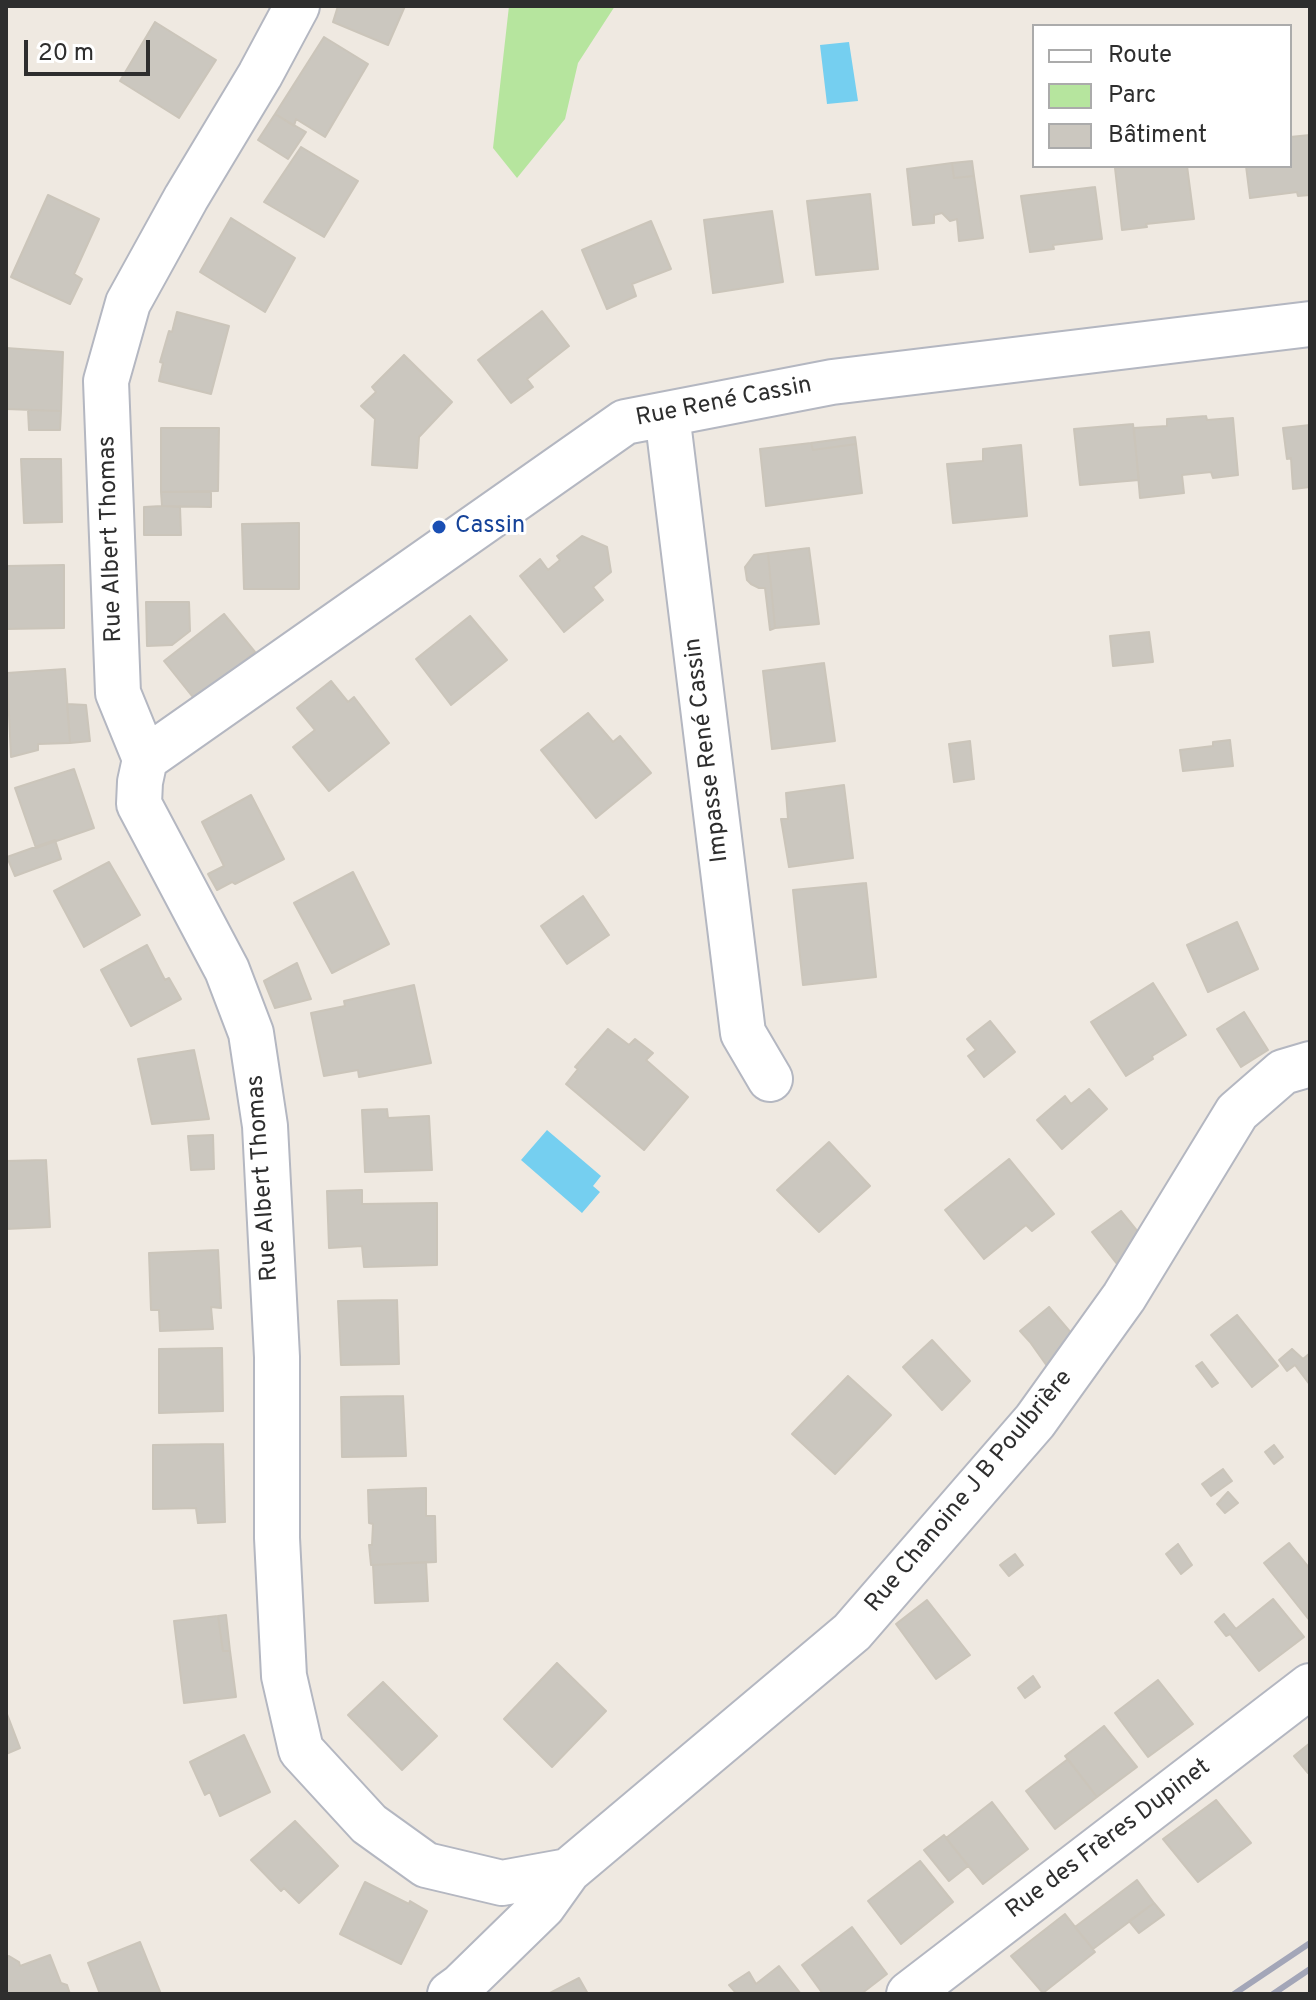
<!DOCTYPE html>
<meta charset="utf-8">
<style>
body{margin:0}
#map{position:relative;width:1316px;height:2000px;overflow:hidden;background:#efe9e1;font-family:Overpass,sans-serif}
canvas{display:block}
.frame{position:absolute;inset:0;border:8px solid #2e2e2e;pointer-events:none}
.legend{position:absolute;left:1032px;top:24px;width:260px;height:144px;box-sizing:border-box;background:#fff;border:2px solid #ababab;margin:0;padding:10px 14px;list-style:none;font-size:24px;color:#2e2e2e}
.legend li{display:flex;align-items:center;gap:16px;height:40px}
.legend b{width:40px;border:2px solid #ababab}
.scale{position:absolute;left:24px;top:40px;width:126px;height:36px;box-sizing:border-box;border:4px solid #2e2e2e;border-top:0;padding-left:10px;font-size:24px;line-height:28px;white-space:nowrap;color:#2e2e2e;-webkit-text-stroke:6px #fff;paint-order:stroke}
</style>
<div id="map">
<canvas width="1316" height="2000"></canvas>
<div class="frame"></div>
<ul class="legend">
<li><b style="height:10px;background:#fff"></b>Route</li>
<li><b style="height:22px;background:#b6e59e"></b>Parc</li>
<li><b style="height:22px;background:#cbc7bf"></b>Bâtiment</li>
</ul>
<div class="scale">20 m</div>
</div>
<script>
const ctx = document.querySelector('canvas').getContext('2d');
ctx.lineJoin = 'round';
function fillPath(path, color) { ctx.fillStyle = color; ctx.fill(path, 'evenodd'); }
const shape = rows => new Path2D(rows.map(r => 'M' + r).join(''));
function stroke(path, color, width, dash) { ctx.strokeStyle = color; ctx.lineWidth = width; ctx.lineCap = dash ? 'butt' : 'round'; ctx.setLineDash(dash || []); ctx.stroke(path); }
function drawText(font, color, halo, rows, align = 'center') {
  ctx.font = font + ' Overpass,sans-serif'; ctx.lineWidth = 6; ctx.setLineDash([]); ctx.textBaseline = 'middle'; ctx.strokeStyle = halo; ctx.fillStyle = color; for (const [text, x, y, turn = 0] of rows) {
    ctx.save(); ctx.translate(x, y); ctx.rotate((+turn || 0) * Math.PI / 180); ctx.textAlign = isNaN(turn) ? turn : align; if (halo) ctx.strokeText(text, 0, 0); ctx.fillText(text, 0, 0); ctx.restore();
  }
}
fillPath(shape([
 [509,6,615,6,578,63,565,119,517,178,493,148]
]), '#b6e59e');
fillPath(shape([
 [849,42,858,101,827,104,820,45],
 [547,1130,601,1176,593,1186,600,1192,582,1213,521,1160]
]), '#75cff0');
const building = shape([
 [338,6,405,6,388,45,333,22,338,6],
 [155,22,216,60,179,118,120,81,155,22],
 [324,37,368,64,325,137,296,119,294,126,275,114,324,37],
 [275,114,306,132,288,159,258,140,275,114],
 [1310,135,1310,195,1298,196,1297,192,1250,198,1246,166,1290,166,1290,137,1310,135],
 [301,147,358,181,324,237,264,202,301,147],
 [972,161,974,176,954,178,952,163,972,161],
 [952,163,954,178,974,176,983,238,959,241,957,219,950,221,942,213,934,215,934,223,913,225,907,169,952,163],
 [1134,166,1187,166,1194,219,1146,224,1147,227,1122,230,1115,168,1134,166],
 [1095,187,1102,239,1053,245,1054,249,1030,252,1021,196,1095,187],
 [870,194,878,269,816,275,807,201,870,194],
 [48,195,99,219,74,274,82,279,70,304,11,277,48,195],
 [772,211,783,282,713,293,704,220,772,211],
 [231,218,295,258,265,312,200,272,231,218],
 [651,221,671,269,632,284,636,296,607,309,582,250,651,221],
 [542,311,569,346,527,379,533,387,511,403,478,360,542,311],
 [177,312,229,326,211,394,159,381,163,363,160,362,169,331,172,332,177,312],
 [6,348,63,352,61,411,6,409,6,348],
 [404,355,452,402,419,437,417,468,372,465,375,419,361,406,376,392,372,387,404,355],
 [28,410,61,411,60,430,29,430,28,410],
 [1206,416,1207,420,1233,418,1238,475,1213,478,1211,472,1182,475,1184,493,1140,498,1134,428,1167,426,1167,419,1206,416],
 [1133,424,1139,480,1080,485,1074,429,1133,424],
 [1310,425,1310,487,1293,489,1291,458,1287,459,1283,428,1310,425],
 [161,428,219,428,218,491,161,492,161,428],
 [855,437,856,444,813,450,811,443,855,437],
 [811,443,813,450,856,444,862,493,766,506,760,449,811,443],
 [1021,445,1027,516,953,523,947,464,983,461,983,449,1021,445],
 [21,459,61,459,62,522,24,523,21,459],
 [161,492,211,492,211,507,162,506,161,492],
 [162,506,180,507,181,535,144,535,144,507,162,506],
 [299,523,299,589,244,589,242,524,299,523],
 [582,536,607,547,611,572,593,587,603,600,564,632,520,576,540,559,548,570,560,560,557,556,582,536],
 [809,548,819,624,775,628,768,553,809,548],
 [768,553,775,628,770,630,765,588,759,588,751,584,747,580,745,567,754,555,768,553],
 [64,565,64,628,6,629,6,566,64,565],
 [146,602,189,602,190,631,172,645,147,646,146,602],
 [224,614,255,652,196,701,164,661,224,614],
 [470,616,507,660,451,705,416,659,470,616],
 [1149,632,1153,662,1113,666,1110,636,1149,632],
 [824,663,835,741,772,749,763,671,824,663],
 [65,669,70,743,38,744,38,750,11,757,7,673,65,669],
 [331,681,348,702,354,697,389,743,329,791,293,747,315,730,297,708,331,681],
 [67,704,86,705,90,741,70,743,67,704],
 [588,713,613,742,620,736,651,773,596,818,541,750,588,713],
 [1230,740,1233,766,1183,771,1180,750,1213,746,1213,742,1230,740],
 [970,741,974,779,954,782,949,744,970,741],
 [74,769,94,828,36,848,15,788,74,769],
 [844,785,853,858,789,867,781,819,788,819,786,793,844,785],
 [251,795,284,859,235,884,232,882,217,890,208,874,224,866,202,822,251,795],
 [55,840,61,859,15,876,7,857,55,840],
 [109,862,140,915,84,947,54,891,109,862],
 [353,872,389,944,332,973,294,903,353,872],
 [866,883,876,977,803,985,793,890,866,883],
 [583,896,609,935,567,964,541,926,583,896],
 [1237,922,1258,969,1208,992,1187,945,1237,922],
 [147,945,165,980,169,978,181,999,131,1026,101,970,147,945],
 [297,963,311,999,275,1008,264,981,297,963],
 [1153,983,1186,1035,1152,1056,1153,1059,1126,1076,1091,1022,1153,983],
 [414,985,431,1063,359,1077,358,1070,324,1076,311,1013,345,1006,344,1001,414,985],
 [1244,1012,1268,1050,1241,1067,1217,1029,1244,1012],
 [990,1021,1015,1052,984,1077,968,1056,976,1050,967,1039,990,1021],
 [608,1029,629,1045,635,1039,653,1053,646,1060,688,1097,644,1150,566,1084,578,1069,575,1067,608,1029],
 [194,1050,209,1119,152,1124,138,1059,194,1050],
 [1089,1089,1107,1109,1062,1149,1037,1120,1065,1096,1071,1104,1089,1089],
 [387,1109,388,1118,429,1116,432,1170,365,1172,362,1110,387,1109],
 [213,1135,214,1169,191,1170,188,1136,213,1135],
 [829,1142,870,1186,819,1232,777,1190,829,1142],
 [1009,1159,1054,1214,1032,1231,1026,1225,984,1259,945,1210,1009,1159],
 [46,1160,50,1227,6,1229,6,1161,46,1160],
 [362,1190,362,1204,437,1203,437,1265,364,1267,362,1246,329,1248,327,1191,362,1190],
 [1121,1211,1138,1232,1117,1264,1092,1232,1121,1211],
 [218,1250,221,1308,211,1307,213,1329,160,1331,159,1310,151,1310,149,1253,218,1250],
 [397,1300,399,1364,341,1365,338,1301,397,1300],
 [1049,1307,1072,1334,1047,1366,1030,1342,1020,1331,1049,1307],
 [1237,1315,1278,1366,1252,1387,1211,1335,1237,1315],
 [932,1340,970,1381,942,1410,903,1367,932,1340],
 [222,1348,223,1411,159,1413,159,1349,222,1348],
 [1292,1349,1303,1359,1310,1353,1310,1385,1295,1365,1287,1371,1279,1360,1292,1349],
 [1202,1362,1218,1383,1212,1387,1196,1366,1202,1362],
 [848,1376,891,1415,835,1474,792,1434,848,1376],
 [403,1396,406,1456,342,1457,341,1397,403,1396],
 [223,1444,225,1522,198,1523,196,1508,153,1509,153,1445,223,1444],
 [1274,1445,1283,1457,1274,1464,1265,1452,1274,1445],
 [1223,1469,1232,1481,1211,1496,1202,1484,1223,1469],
 [426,1488,426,1516,435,1516,436,1562,371,1565,369,1545,372,1545,373,1524,369,1523,368,1490,426,1488],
 [1228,1492,1238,1503,1225,1513,1217,1504,1228,1492],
 [1289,1543,1310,1569,1310,1621,1264,1563,1289,1543],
 [1178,1544,1192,1565,1181,1574,1166,1554,1178,1544],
 [1015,1554,1023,1565,1009,1576,1000,1565,1015,1554],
 [426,1562,428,1601,375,1603,373,1565,426,1562],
 [1273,1599,1304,1637,1259,1671,1230,1634,1226,1636,1215,1622,1224,1614,1236,1629,1273,1599],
 [927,1600,970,1655,936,1679,896,1624,927,1600],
 [226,1615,230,1651,223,1651,218,1616,226,1615],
 [218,1616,223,1651,230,1651,236,1697,184,1703,174,1621,218,1616],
 [557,1663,606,1711,552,1767,504,1719,557,1663],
 [1033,1676,1040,1687,1025,1698,1018,1688,1033,1676],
 [1158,1680,1193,1724,1148,1757,1115,1713,1158,1680],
 [383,1682,437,1736,402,1770,348,1715,383,1682],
 [6,1714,7,1714,20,1748,6,1754,6,1714],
 [1104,1726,1137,1767,1097,1797,1065,1756,1104,1726],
 [244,1735,270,1792,220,1816,210,1792,205,1795,190,1762,244,1735],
 [1310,1743,1310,1772,1308,1773,1294,1756,1310,1743],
 [1068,1759,1097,1797,1055,1829,1026,1791,1068,1759],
 [1216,1800,1251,1843,1198,1882,1163,1839,1216,1800],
 [992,1802,1028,1849,983,1884,946,1838,992,1802],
 [295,1821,338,1866,299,1903,284,1888,281,1891,251,1860,295,1821],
 [944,1835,968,1866,949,1881,924,1850,944,1835],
 [920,1861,953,1902,901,1944,868,1901,920,1861],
 [1137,1880,1154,1903,1093,1949,1075,1927,1137,1880],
 [365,1882,409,1904,410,1901,427,1911,401,1964,340,1934,365,1882],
 [1154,1903,1164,1915,1139,1933,1129,1921,1154,1903],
 [1065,1914,1095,1952,1043,1993,1011,1956,1065,1914],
 [852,1927,887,1974,861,1994,823,1994,802,1965,852,1927],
 [140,1942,161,1994,100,1994,88,1963,140,1942],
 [50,1955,61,1983,67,1985,70,1994,6,1994,6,1957,9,1956,19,1962,20,1966,50,1955],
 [779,1966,801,1994,737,1994,729,1985,749,1972,756,1984,779,1966],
 [579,1978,588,1994,548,1994,579,1978]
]);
fillPath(building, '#cbc7bf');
stroke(building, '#cbc5ba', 2);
const minor = shape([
 [297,6,260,75,186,198,128,303,106,381,118,693,145,759,140,782,139,804,227,970,251,1033,265,1126,277,1357,277,1538,284,1676,301,1750,369,1824,426,1865,502,1883,568,1871,543,1906,461,1986,450,1994],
 [667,414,743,1033,770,1079],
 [145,759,625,422,832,382,1310,324],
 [568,1871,852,1632,1035,1421,1124,1297,1237,1112,1283,1072,1310,1064],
 [909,1994,1310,1686]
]);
stroke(minor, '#b4b7c1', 48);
stroke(minor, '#fff', 44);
stroke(shape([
 [1234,1994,1310,1943],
 [1273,1994,1310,1969]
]), '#a3a6b8', 6);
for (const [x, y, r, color] of [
 [439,527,8,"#1a4fb4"]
]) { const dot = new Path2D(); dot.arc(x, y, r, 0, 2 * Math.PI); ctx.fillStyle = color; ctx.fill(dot); stroke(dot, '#fff', 3); }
drawText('24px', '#2e2e2e', '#fff', [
 ["Rue René Cassin",724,403,-11],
 ["Rue Albert Thomas",112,539,-92],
 ["Impasse René Cassin",708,750,-97],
 ["Rue Albert Thomas",264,1178,-94],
 ["Rue Chanoine J B Poulbrière",970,1492,-50],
 ["Rue des Frères Dupinet",1109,1840,-37]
]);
drawText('24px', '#164399', '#fff', [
 ["Cassin",455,527]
], 'left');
</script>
